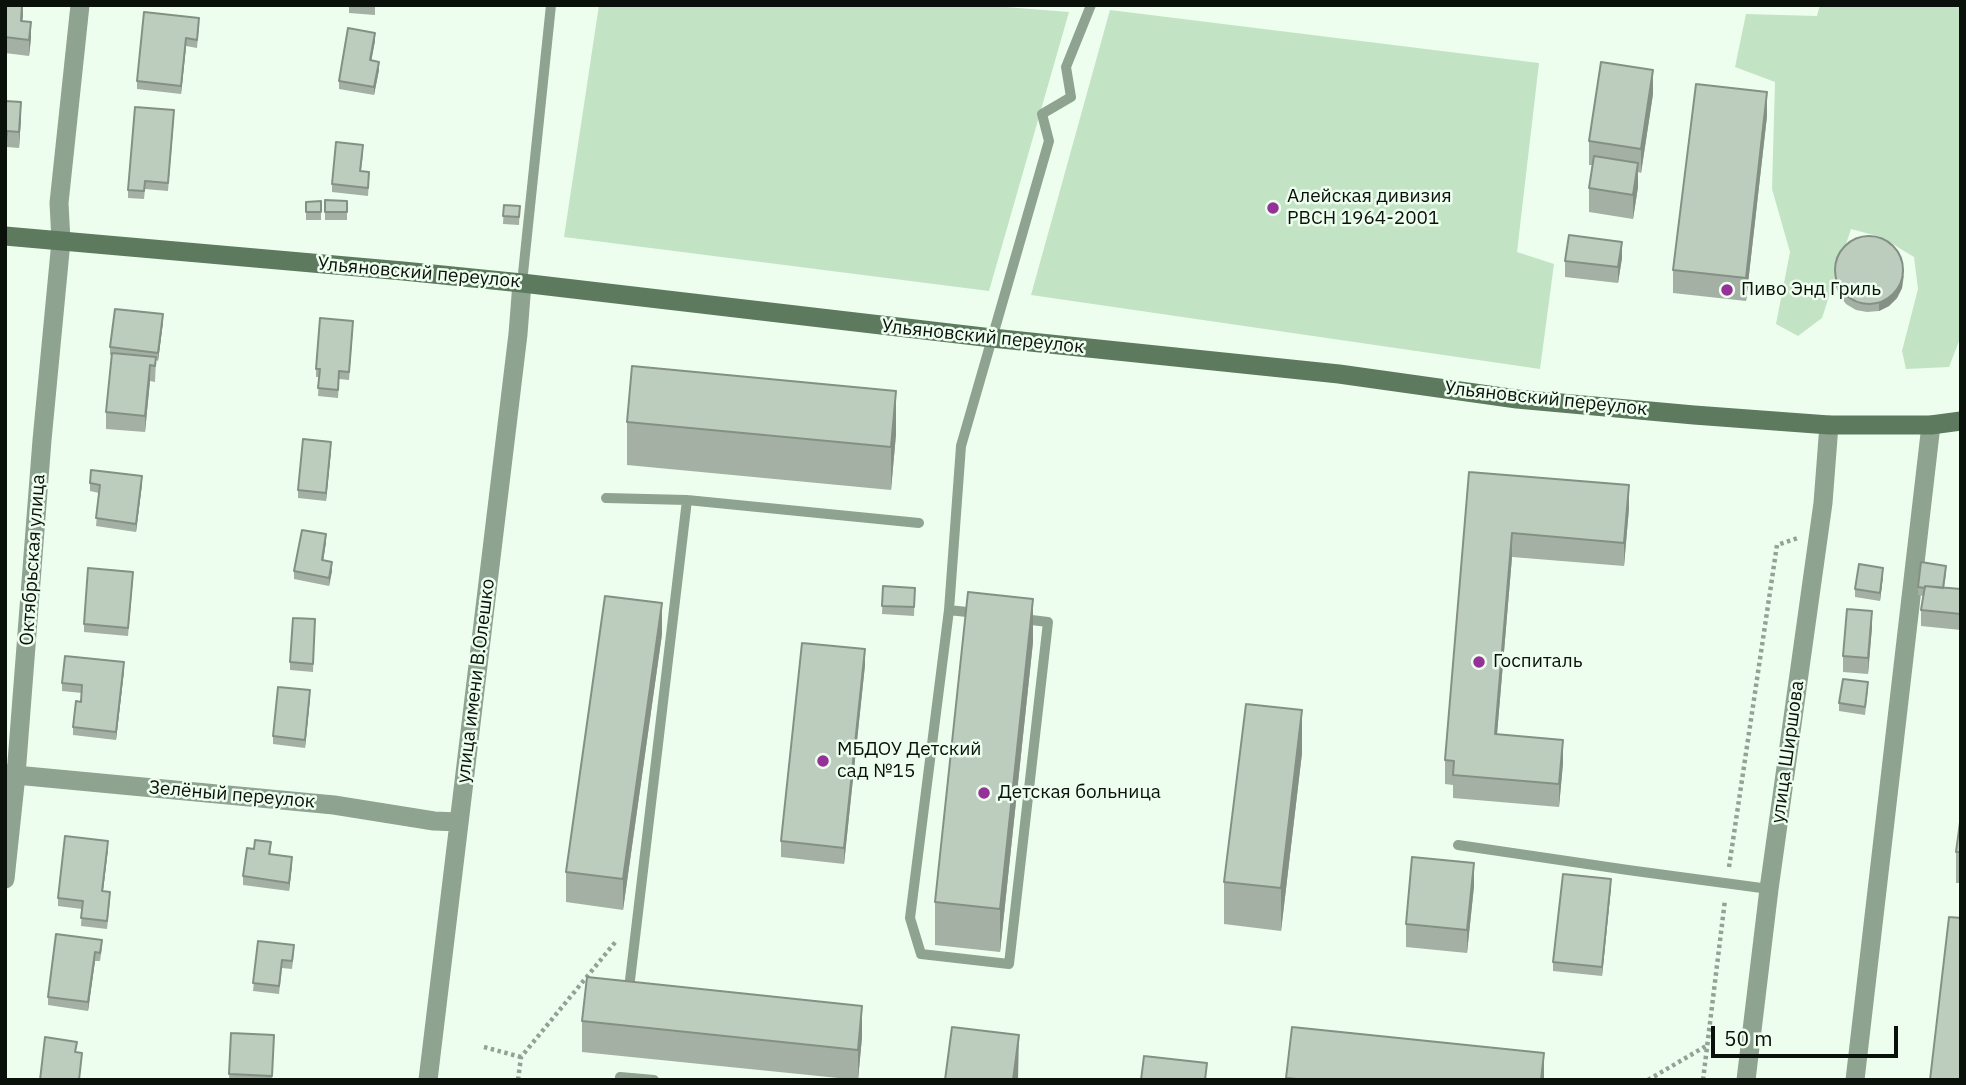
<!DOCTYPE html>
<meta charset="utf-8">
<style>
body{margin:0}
#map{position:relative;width:1966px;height:1085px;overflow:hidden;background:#edfeee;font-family:"IBM Plex Sans",sans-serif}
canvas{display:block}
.frame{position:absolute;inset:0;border:7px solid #0a100a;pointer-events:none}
.scale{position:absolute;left:1711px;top:1026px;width:187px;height:32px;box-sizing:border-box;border:4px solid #0a100a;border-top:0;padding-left:9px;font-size:21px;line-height:24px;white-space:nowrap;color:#0a100a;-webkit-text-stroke:5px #edfeee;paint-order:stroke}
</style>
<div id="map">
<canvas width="1966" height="1085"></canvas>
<div class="frame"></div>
<div class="scale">50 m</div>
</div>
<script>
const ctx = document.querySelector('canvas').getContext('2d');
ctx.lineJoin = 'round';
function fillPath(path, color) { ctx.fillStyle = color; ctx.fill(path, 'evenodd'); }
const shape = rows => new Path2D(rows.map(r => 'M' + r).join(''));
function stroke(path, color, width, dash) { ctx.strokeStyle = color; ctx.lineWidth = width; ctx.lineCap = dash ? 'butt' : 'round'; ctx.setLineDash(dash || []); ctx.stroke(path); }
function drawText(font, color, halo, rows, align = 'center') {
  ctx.font = font + ' "IBM Plex Sans",sans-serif'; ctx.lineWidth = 5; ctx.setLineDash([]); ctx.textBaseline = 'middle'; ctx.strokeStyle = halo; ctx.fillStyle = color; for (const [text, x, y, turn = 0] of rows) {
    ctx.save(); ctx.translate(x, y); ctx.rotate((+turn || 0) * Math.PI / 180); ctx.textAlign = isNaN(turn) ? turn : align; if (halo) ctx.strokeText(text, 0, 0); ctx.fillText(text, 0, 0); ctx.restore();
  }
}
fillPath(shape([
 [599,5,980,5,1069,12,989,291,564,237],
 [1820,5,1961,5,1961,336,1949,367,1906,369,1902,351,1918,289,1914,257,1881,237,1851,229,1822,318,1798,336,1776,324,1790,252,1772,189,1775,82,1735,67,1746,14,1817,16],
 [1110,10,1539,63,1517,252,1554,264,1540,369,1031,295]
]), '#c3e3c5');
stroke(shape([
 [1729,867,1777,545,1798,538],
 [484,1047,521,1057],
 [518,1080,521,1057,617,940],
 [1648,1080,1706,1046],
 [1703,1080,1725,900]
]), '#94a195', 4.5, [3.5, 3.5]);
stroke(shape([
 [522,283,551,5],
 [606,498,687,500,919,523],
 [949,610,910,918,921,954,1009,964,1048,622,1023,619],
 [976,613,949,610,961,446,1049,141,1042,114,1071,97,1066,67,1091,5],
 [1458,845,1628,870,1769,889],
 [630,980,687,500],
 [620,1080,620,1077,654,1080]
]), '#8fa391', 10);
stroke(shape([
 [5,774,334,805,434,821,459,822],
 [5,879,16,775,42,440,61,241,59,203,80,5],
 [428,1080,518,334,522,283],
 [1746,1080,1769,889,1823,503,1829,425],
 [1855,1080,1931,425]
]), '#8fa391', 19);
stroke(shape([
 [5,236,403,271,522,283,992,338,1339,374,1517,399,1694,415,1829,425,1931,425,1961,421]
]), '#5d7a5f', 19);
fillPath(shape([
 [5,5,23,5,22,21,31,38,29,56,5,53],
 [349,5,375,5,375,15,349,13],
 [199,26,197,48,186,46,181,94,137,89,137,81],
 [375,41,371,60,379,70,374,95,339,89,339,81],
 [1653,94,1641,173,1638,172,1638,187,1633,219,1589,212,1589,188,1592,165,1589,165,1589,141],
 [5,101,21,118,19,148,7,147,6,157],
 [1767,116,1746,301,1673,293,1673,270],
 [174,118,168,191,145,189,144,199,128,198,128,190],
 [363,154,361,171,369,180,368,196,332,192,332,184],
 [325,200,347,201,347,220,325,220],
 [321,201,321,220,306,220,306,202],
 [504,205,520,206,519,225,503,224],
 [1622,258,1618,283,1565,277,1565,261],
 [1835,265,1904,276,1902,288,1897,298,1889,306,1879,311,1867,312,1856,310,1846,304,1839,295,1835,284],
 [163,322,158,361,156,360,155,382,150,381,145,432,106,429,106,412,112,355,110,355,110,347],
 [353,329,349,380,339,379,338,398,318,396,319,377,316,377,316,369],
 [627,422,896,434,891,490,627,465],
 [331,450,326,501,298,498,298,490],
 [1469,472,1629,508,1624,566,1512,557,1497,734,1563,763,1559,807,1453,798,1453,785,1445,784,1445,760],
 [90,483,142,484,136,532,96,526,99,493,90,491],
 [326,542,323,561,332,571,329,586,294,579,294,571],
 [1946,574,1944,588,1961,589,1961,630,1921,626,1921,610,1923,596,1918,595,1918,587],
 [1883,576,1880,601,1855,597,1855,589],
 [133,580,128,636,84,632,84,624],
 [883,586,915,588,914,616,882,614],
 [315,619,313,672,290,670,290,662],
 [1872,627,1868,674,1843,672,1843,656],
 [662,634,623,910,566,902,566,872],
 [1033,642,1000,952,935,945,935,902],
 [865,665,844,864,781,857,781,841],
 [124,671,116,740,73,735,73,727,81,702,82,693,62,691,62,683],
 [1868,690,1865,715,1839,711,1839,703],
 [310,698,305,748,273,744,273,736],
 [1302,753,1281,931,1224,924,1224,882],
 [1961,815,1961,883,1956,883,1956,852],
 [108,849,103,891,110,900,107,929,81,926,82,909,58,906,58,898],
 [271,850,270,854,292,865,289,891,243,885,243,876],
 [1474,886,1467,953,1406,947,1406,924],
 [1611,887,1602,976,1553,971,1553,962],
 [56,934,102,948,100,961,95,961,88,1011,48,1005,48,997],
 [258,941,294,953,292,969,282,968,279,994,253,991],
 [582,1021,862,1037,858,1080,582,1052],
 [231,1033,274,1044,272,1080,229,1080]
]), '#a3b0a3');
fillPath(shape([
 [22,5,23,15,21,37,21,21],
 [31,22,31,38,29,56,29,40],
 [375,33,375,41,370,68,370,60],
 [186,38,186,46,181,94,181,86],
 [379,62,379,70,374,95,374,87],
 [1653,70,1653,94,1641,173,1641,149],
 [1767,92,1767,116,1746,301,1746,278],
 [21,102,21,118,19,148,19,132],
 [1638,163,1638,187,1633,219,1633,195],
 [1622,242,1622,258,1618,283,1618,267],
 [1904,268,1902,288,1897,298,1889,306,1879,311,1879,303],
 [163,314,163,322,158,361,158,353],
 [150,365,150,381,145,432,145,416],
 [896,391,896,434,891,490,891,447],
 [331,442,331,450,326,501,326,493],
 [142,476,142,484,136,532,136,524],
 [1629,485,1629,508,1624,566,1624,543],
 [1512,533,1512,557,1495,758,1495,734],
 [326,534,326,542,322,569,322,560],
 [332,562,332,571,329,586,329,578],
 [1883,568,1883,576,1880,601,1880,593],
 [1033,599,1033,642,1000,952,1000,909],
 [662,603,662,634,623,910,623,879],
 [1872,611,1872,627,1868,674,1868,658],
 [865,649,865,665,844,864,844,848],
 [124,662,124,671,116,740,116,732],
 [310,690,310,698,305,748,305,740],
 [1302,710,1302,753,1281,931,1281,888],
 [1563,740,1563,763,1559,807,1559,784],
 [108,841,108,849,102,899,102,891],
 [292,857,292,865,289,891,289,883],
 [1474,863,1474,886,1467,953,1467,930],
 [1611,879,1611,887,1602,976,1602,967],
 [95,952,95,961,88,1011,88,1002],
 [862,1006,862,1037,858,1080,858,1050],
 [1019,1035,1018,1080,1013,1080],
 [1544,1053,1544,1080,1541,1080]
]), '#849084');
const building = shape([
 [5,5,22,5,21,21,31,22,29,40,5,37,5,5],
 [144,12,199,18,197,40,186,38,181,86,137,81,144,12],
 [348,28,375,33,370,60,379,62,374,87,339,81,348,28],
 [1601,62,1653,70,1641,149,1589,141,1601,62],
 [1696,84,1767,92,1746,278,1673,270,1696,84],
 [5,101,21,102,19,132,7,131,6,141,5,101],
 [135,107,174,110,168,183,145,181,144,191,128,190,135,107],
 [336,142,363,145,360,171,369,172,368,188,332,184,336,142],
 [1594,156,1638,163,1633,195,1589,188,1594,156],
 [325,200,347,201,347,212,325,212,325,200],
 [321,201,321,212,306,212,306,202,321,201],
 [504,205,520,206,519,217,503,216,504,205],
 [1569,235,1622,242,1618,267,1565,261,1569,235],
 '1835 270a34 34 0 1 1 68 0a34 34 0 1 1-68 0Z',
 [115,309,163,314,158,353,110,347,115,309],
 [320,318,353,321,349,372,339,371,338,390,318,388,320,369,316,369,320,318],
 [112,353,156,357,155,366,150,365,145,416,106,412,112,353],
 [632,366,896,391,891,447,627,422,632,366],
 [303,439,331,442,326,493,298,490,303,439],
 [91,470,142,476,136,524,96,518,100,485,90,483,91,470],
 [1469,472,1629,485,1624,543,1512,533,1495,734,1563,740,1559,784,1453,775,1454,761,1445,760,1469,472],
 [302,530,326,534,322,560,332,562,329,578,294,571,302,530],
 [1921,562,1946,566,1943,588,1925,586,1925,588,1918,587,1921,562],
 [1859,564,1883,568,1880,593,1855,589,1859,564],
 [88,568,133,572,128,628,84,624,88,568],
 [883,586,915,588,914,607,882,606,883,586],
 [1925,586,1961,589,1961,614,1921,610,1925,586],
 [968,592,1033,599,1000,909,935,902,968,592],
 [605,596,662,603,623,879,566,872,605,596],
 [1847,609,1872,611,1868,658,1843,656,1847,609],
 [293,618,315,619,313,664,290,662,293,618],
 [802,643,865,649,844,848,781,841,802,643],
 [65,656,124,662,116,732,73,727,76,701,81,702,82,685,62,683,65,656],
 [1843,679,1868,682,1865,707,1839,703,1843,679],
 [278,687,310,690,305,740,273,736,278,687],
 [1246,704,1302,710,1281,888,1224,882,1246,704],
 [1961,815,1961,852,1956,852,1961,815],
 [65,836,108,841,102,891,110,892,107,921,81,918,83,901,58,898,65,836],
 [255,840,271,842,269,854,292,857,289,883,243,876,247,848,254,849,255,840],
 [1412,857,1474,863,1467,930,1406,924,1412,857],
 [1563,874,1611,879,1602,967,1553,962,1563,874],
 [1949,917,1961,918,1961,1080,1930,1080,1949,917],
 [56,934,102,940,100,953,95,952,88,1002,48,997,56,934],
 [258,941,294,945,292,961,282,960,279,986,253,983,258,941],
 [587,977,862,1006,858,1050,582,1021,587,977],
 [952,1027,1019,1035,1013,1080,945,1080,952,1027],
 [1292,1027,1544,1053,1541,1080,1307,1080,1286,1078,1292,1027],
 [231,1033,274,1035,272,1076,229,1074,231,1033],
 [45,1037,77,1042,75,1052,82,1053,79,1080,40,1080,45,1037],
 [1144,1056,1207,1063,1205,1080,1141,1080,1144,1056]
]);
fillPath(building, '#bdcdbd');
stroke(building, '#849084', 2);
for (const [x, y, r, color] of [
 [1273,208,7,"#953298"],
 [1727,290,7,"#953298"],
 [1479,662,7,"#953298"],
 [823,761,7,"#953298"],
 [984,793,7,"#953298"]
]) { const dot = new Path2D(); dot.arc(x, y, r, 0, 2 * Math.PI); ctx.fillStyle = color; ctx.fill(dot); stroke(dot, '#edfeee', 2.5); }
drawText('19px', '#0a100a', '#edfeee', [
 ["Алейская дивизия",1287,197],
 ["РВСН 1964-2001",1287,219],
 ["Пиво Энд Гриль",1741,290],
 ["Госпиталь",1493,662],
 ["МБДОУ Детский",837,750],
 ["сад №15",837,772],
 ["Детская больница",998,793]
], 'left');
drawText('19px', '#0a100a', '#edfeee', [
 ["Ульяновский переулок",419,273,5],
 ["Ульяновский переулок",983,337,6],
 ["Ульяновский переулок",1546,399,6],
 ["Октябрьская улица",33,560,-86],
 ["улица имени В.Олешко",476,681,-83],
 ["улица Ширшова",1788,752,-82],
 ["Зелёный переулок",232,795,5]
]);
</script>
